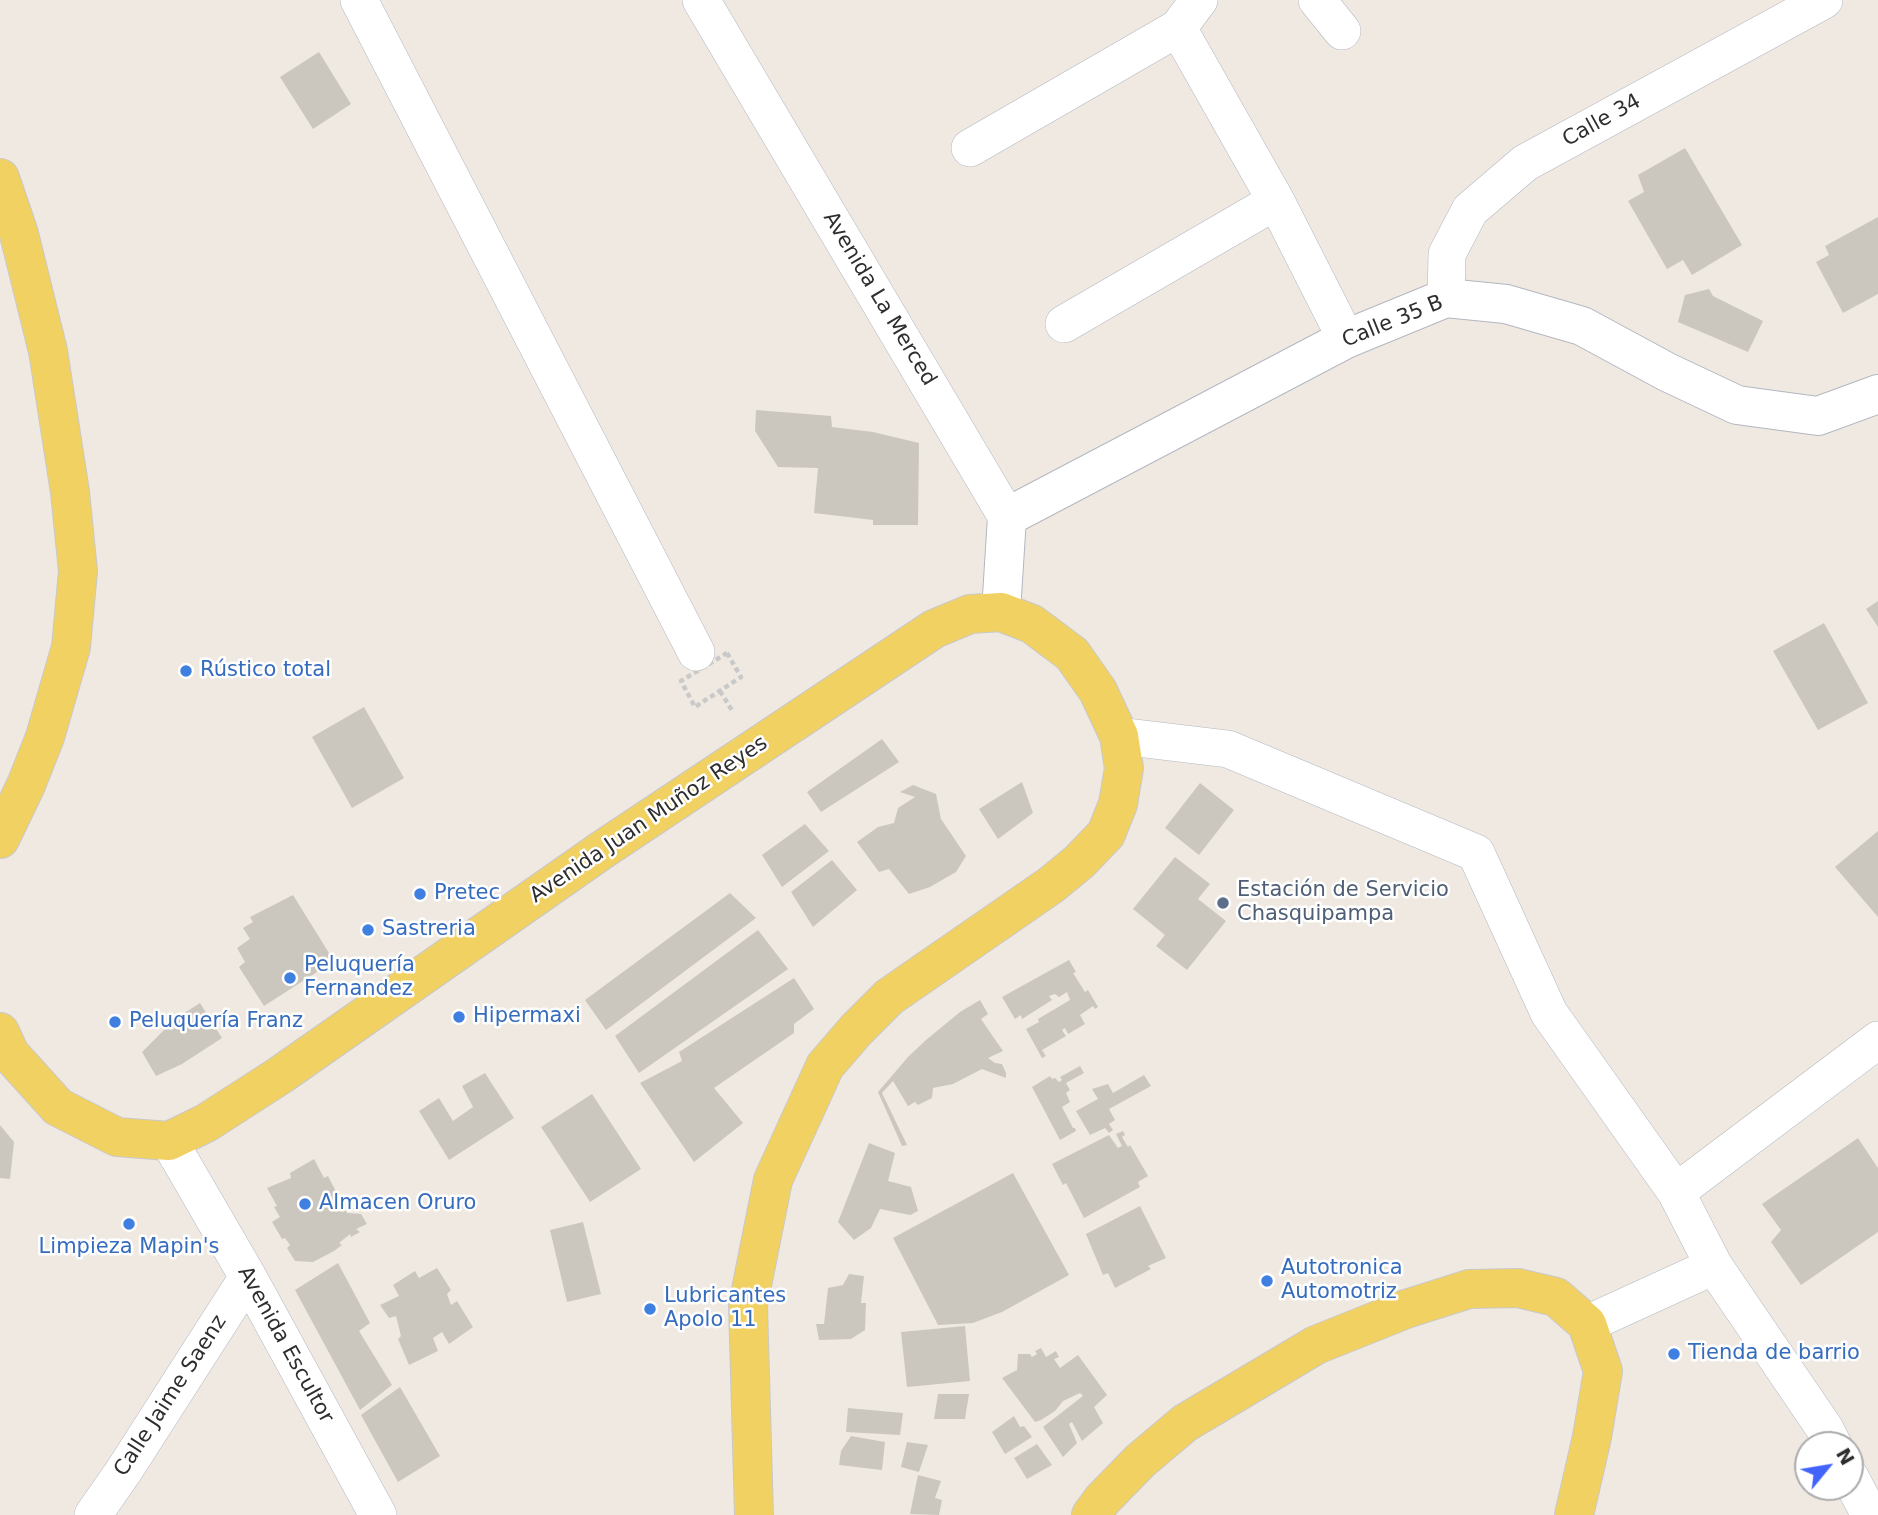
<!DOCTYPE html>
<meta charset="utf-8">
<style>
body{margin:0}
#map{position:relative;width:1878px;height:1515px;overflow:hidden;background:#efe9e1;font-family:"DejaVu Sans",sans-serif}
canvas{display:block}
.north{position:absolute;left:1794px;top:1431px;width:70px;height:70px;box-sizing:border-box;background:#fff;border:2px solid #ababab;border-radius:50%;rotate:60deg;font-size:19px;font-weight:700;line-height:28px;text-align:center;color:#2e2e2e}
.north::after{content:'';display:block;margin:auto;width:24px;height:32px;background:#4264fb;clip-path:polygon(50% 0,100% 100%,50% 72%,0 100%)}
</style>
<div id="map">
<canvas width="1878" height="1515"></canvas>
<div class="north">N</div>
</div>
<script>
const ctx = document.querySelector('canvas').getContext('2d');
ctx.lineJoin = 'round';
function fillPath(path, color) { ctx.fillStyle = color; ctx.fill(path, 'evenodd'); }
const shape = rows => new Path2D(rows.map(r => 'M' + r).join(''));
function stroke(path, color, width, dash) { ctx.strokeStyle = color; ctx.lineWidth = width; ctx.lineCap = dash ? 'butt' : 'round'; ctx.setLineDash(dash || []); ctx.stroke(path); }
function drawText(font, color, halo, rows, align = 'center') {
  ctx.font = font + ' "DejaVu Sans",sans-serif'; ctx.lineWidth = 5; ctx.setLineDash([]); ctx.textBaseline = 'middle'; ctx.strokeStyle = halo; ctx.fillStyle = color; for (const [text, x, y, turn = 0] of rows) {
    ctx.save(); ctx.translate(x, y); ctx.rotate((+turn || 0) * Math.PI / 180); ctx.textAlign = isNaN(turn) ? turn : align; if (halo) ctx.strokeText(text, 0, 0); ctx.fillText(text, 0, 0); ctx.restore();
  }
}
fillPath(shape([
 [319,52,351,104,313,129,280,77],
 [1685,148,1742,245,1692,275,1683,260,1667,269,1628,201,1644,192,1638,175],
 [1878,217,1878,294,1843,313,1816,262,1829,255,1825,246],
 [1709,289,1713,296,1763,321,1748,352,1678,322,1685,295],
 [756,410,831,416,832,427,873,432,919,443,918,525,873,525,873,520,814,513,818,468,778,467,755,431],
 [1878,601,1878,627,1866,609],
 [1824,623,1868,703,1818,730,1773,651],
 [364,707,404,778,352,808,312,737],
 [882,739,899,762,821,812,807,792],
 [1022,782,1033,813,998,839,979,809],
 [1200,783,1234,810,1199,855,1165,828],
 [913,785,936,794,941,819,966,856,956,872,930,887,909,894,889,869,879,872,857,842,878,827,894,823,898,808,915,797,900,792],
 [805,824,829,851,782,887,762,855],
 [1878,831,1878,917,1835,867],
 [1175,857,1210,884,1198,899,1226,921,1187,970,1156,946,1165,935,1133,909],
 [832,860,857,890,813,927,791,892],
 [730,893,756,918,606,1030,585,1000],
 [293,895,334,961,264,1006,239,967,245,962,237,948,250,939,243,928,253,922,250,917],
 [758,930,788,969,639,1073,615,1036],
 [1069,960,1076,972,1073,973,1085,992,1088,990,1098,1007,1095,1009,1093,1006,1080,1015,1085,1024,1068,1034,1065,1028,1062,1030,1066,1036,1042,1050,1046,1056,1042,1058,1026,1029,1039,1022,1038,1019,1070,1000,1067,992,1059,997,1055,994,1049,996,1052,1000,1022,1019,1021,1015,1015,1019,1002,997],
 [794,978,814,1009,794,1024,794,1033,714,1088,743,1123,694,1162,640,1083,682,1061,679,1052],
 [980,1000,988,1014,981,1019,1003,1051,988,1058,995,1063,1002,1064,1006,1073,1006,1078,982,1069,953,1084,933,1088,932,1098,918,1105,915,1102,908,1106,893,1081,882,1093,907,1145,902,1146,878,1092,908,1057,926,1040,960,1012],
 [200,1003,222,1038,182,1064,156,1076,142,1052,175,1019],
 [1080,1066,1084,1073,1066,1083,1070,1090,1066,1093,1070,1102,1062,1107,1073,1128,1075,1128,1076,1131,1060,1140,1032,1087,1050,1076,1052,1079,1055,1078,1059,1082,1062,1080,1060,1077],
 [485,1073,514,1118,449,1160,419,1111,439,1098,453,1121,473,1107,462,1086],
 [1144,1075,1151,1086,1109,1109,1115,1120,1109,1124,1113,1130,1109,1133,1105,1128,1090,1135,1076,1111,1098,1099,1092,1089,1108,1084,1113,1093],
 [592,1094,641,1169,590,1202,541,1127],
 [0,1125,14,1142,10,1179,0,1178],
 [1123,1131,1125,1135,1122,1137,1128,1147,1130,1145,1148,1176,1138,1182,1140,1187,1084,1218,1066,1183,1063,1185,1052,1164,1109,1135,1118,1148,1122,1146,1116,1134],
 [1858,1138,1878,1168,1878,1232,1801,1285,1771,1242,1781,1230,1762,1204],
 [869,1143,895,1153,888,1181,911,1187,918,1211,910,1215,880,1209,871,1228,854,1240,838,1222],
 [314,1159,324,1178,328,1176,347,1213,361,1214,367,1224,356,1229,360,1232,351,1237,350,1234,339,1243,342,1245,334,1251,313,1262,295,1261,287,1248,290,1245,285,1238,282,1239,272,1222,280,1217,274,1207,277,1206,267,1188,291,1178,290,1173],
 [1013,1173,1069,1275,1002,1312,973,1323,938,1325,893,1238],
 [1140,1206,1166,1258,1148,1266,1151,1269,1115,1288,1108,1273,1103,1275,1086,1234],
 [583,1222,601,1294,567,1302,550,1230],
 [338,1263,370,1323,359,1331,392,1385,360,1410,295,1290],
 [437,1268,451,1290,447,1294,451,1305,457,1301,473,1327,449,1344,442,1332,433,1338,438,1351,409,1365,398,1339,401,1336,396,1316,389,1318,380,1305,399,1296,393,1285,415,1271,419,1278],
 [849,1274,864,1276,861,1303,866,1303,865,1330,851,1339,819,1340,816,1324,824,1324,828,1288,843,1285],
 [965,1326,970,1381,907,1387,901,1332],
 [1041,1348,1046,1357,1056,1351,1059,1357,1054,1359,1060,1368,1078,1355,1107,1395,1094,1407,1103,1423,1082,1441,1072,1422,1069,1424,1077,1443,1063,1457,1043,1427,1083,1396,1080,1393,1063,1401,1055,1411,1041,1420,1035,1422,1002,1378,1017,1370,1018,1354,1030,1354,1032,1357,1037,1354,1035,1351],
 [400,1387,440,1456,398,1482,361,1415],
 [938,1394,969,1394,965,1419,934,1419],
 [848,1408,903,1413,900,1435,846,1432],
 [1014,1416,1020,1427,1024,1426,1032,1437,1005,1454,992,1432],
 [851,1436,885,1442,882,1470,839,1465,841,1451],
 [907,1442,928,1445,919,1472,901,1467],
 [1037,1444,1052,1465,1027,1479,1014,1458],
 [918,1475,941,1481,935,1498,942,1500,939,1515,910,1514]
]), '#cbc7bf');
const street = shape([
 [359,0,696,652],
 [701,0,1007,517],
 [1199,0,1178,28,1276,201,1346,339],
 [1317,0,1342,31],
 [970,148,1178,28],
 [1446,298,1447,254,1470,210,1525,163,1824,0],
 [1064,324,1276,201],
 [1119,736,1228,749,1476,853,1549,1013,1676,1192,1714,1266,1825,1429,1833,1445],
 [169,1141,248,1277,378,1515],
 [1676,1192,1878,1040],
 [1587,1324,1714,1266],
 [1850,1477,1870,1515],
 [93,1515,125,1469,248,1277]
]);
const secondary = shape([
 [1001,612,1007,517,1346,339,1446,298,1506,304,1582,326,1667,372,1737,405,1818,416,1878,394]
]);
const primary = shape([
 [0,178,19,234,48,351,70,492,78,571,71,647,45,737,26,785,0,839],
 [0,1032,10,1054,58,1107,117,1137,169,1141,206,1123,279,1076,602,850,934,629,970,614,1001,612,1032,624,1072,654,1098,691,1119,736,1124,768,1118,804,1106,834,1079,862,1051,885,889,997,856,1030,825,1066,773,1180,748,1305,754,1515],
 [1091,1515,1102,1500,1140,1461,1185,1423,1316,1345,1406,1309,1469,1289,1518,1288,1556,1297,1587,1324,1603,1371,1592,1437,1574,1515]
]);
stroke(street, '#b4b7c1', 38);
stroke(secondary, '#b4b7c1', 40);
stroke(primary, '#c9c9c9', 40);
stroke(shape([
 [727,653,741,677,695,707,681,681,727,653],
 [720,691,733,712]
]), '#c9c9c9', 4.5, [5, 3.5]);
stroke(street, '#fff', 37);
stroke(secondary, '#fff', 38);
stroke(primary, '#f2d163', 38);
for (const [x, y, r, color] of [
 [186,671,7,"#3f7fe0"],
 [420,894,7,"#3f7fe0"],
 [1223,903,7,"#5c6f8a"],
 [368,930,7,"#3f7fe0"],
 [290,978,7,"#3f7fe0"],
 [459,1017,7,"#3f7fe0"],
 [115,1022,7,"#3f7fe0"],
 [305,1204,7,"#3f7fe0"],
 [129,1224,7,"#3f7fe0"],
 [1267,1281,7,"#3f7fe0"],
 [650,1309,7,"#3f7fe0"],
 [1674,1354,7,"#3f7fe0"]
]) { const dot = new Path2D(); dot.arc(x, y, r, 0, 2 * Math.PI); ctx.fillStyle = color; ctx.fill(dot); stroke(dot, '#fff', 2.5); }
drawText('21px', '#2e2e2e', '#fff', [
 ["Calle 34",1602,121,-29],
 ["Avenida La Merced",879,299,59],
 ["Calle 35 B",1393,322,-22],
 ["Avenida Juan Muñoz Reyes",649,820,-34],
 ["Avenida Escultor",285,1345,61],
 ["Calle Jaime Saenz",171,1396,-57]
]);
drawText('21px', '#366cbe', '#fff', [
 ["Rústico total",200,671],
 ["Pretec",434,894],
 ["Sastreria",382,930],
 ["Peluquería",304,966],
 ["Fernandez",304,990],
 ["Hipermaxi",473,1017],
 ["Peluquería Franz",129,1022],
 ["Almacen Oruro",319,1204],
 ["Limpieza Mapin's",129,1248,"center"],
 ["Autotronica",1281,1269],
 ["Automotriz",1281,1293],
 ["Lubricantes",664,1297],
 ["Apolo 11",664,1321],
 ["Tienda de barrio",1688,1354]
], 'left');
drawText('21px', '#4e5e75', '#fff', [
 ["Estación de Servicio",1237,891],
 ["Chasquipampa",1237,915]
], 'left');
</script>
